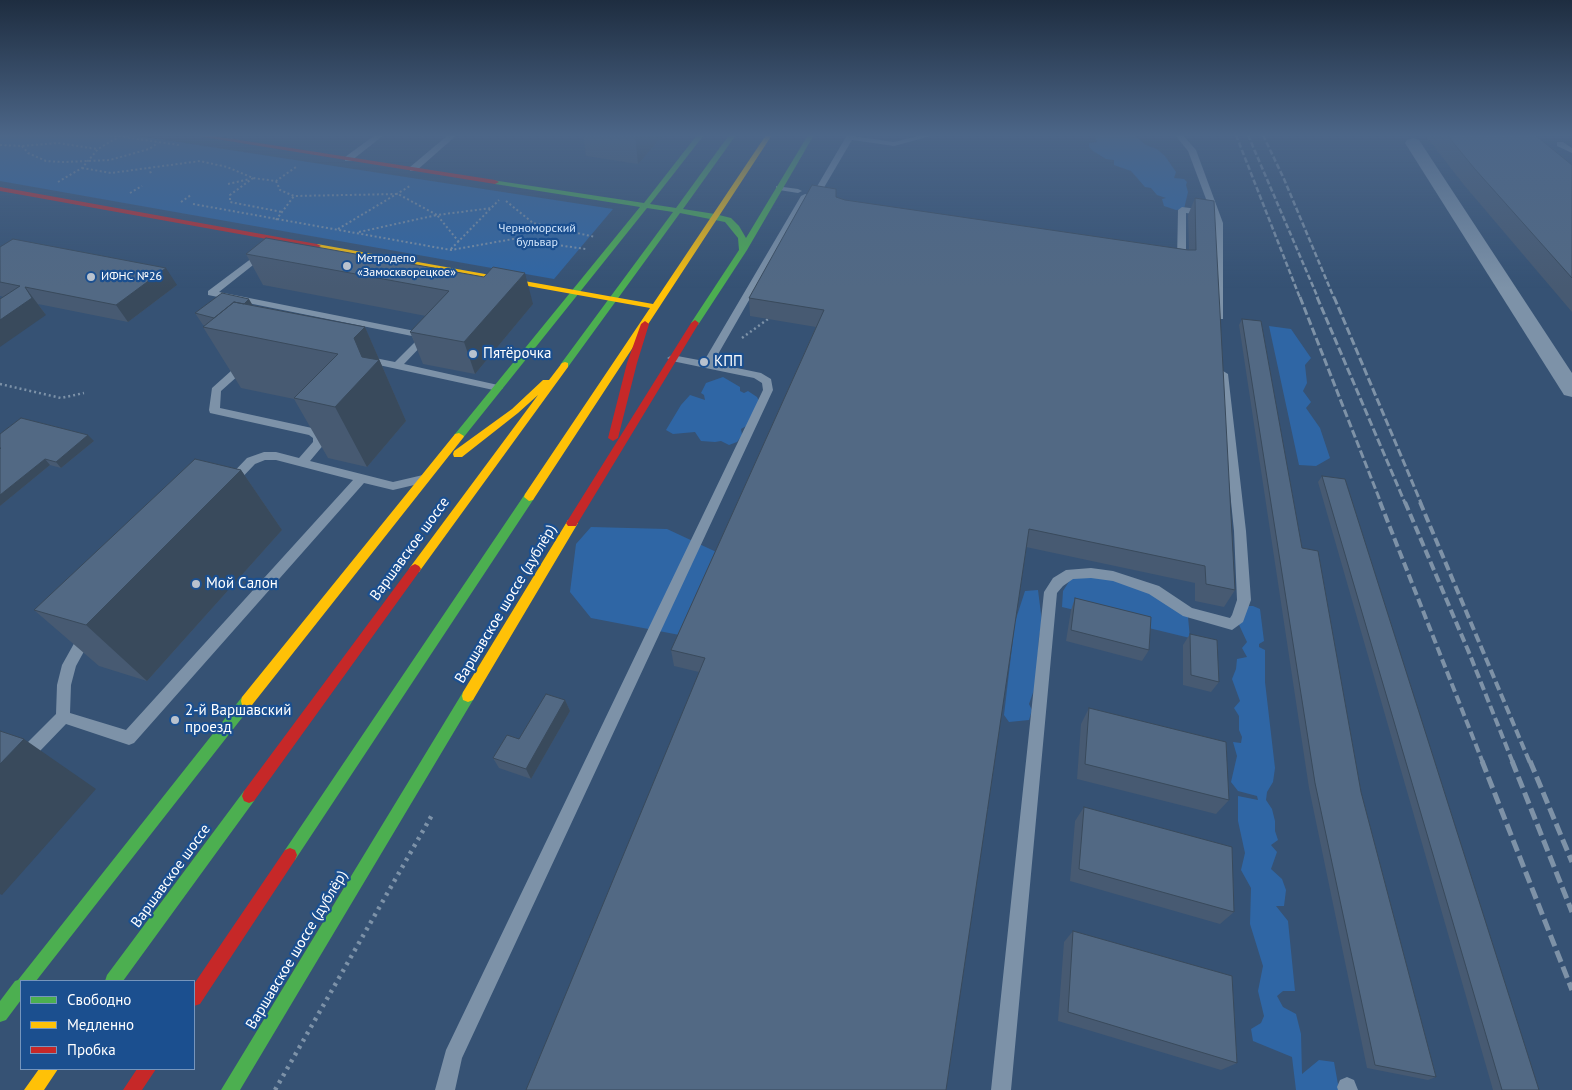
<!DOCTYPE html>
<meta charset="utf-8">
<style>
body{margin:0}
#map{position:relative;width:1572px;height:1090px;overflow:hidden;background:#365274;font-family:"PT Sans",sans-serif}
canvas{display:block}
.legend{position:absolute;left:20px;top:980px;width:175px;height:90px;box-sizing:border-box;background:#1b4f8f;border:1px solid #7695bc;margin:0;padding:6px 9px;list-style:none;font-size:15px;color:#fff}
.legend li{display:flex;align-items:center;gap:10px;height:25px}
.legend b{width:25px;border:1px solid #7695bc}
</style>
<div id="map">
<canvas width="1572" height="1090"></canvas>
<ul class="legend">
<li><b style="height:6px;background:#4caf50"></b>Свободно</li>
<li><b style="height:6px;background:#ffc107"></b>Медленно</li>
<li><b style="height:6px;background:#c62828"></b>Пробка</li>
</ul>
</div>
<script>
const ctx = document.querySelector('canvas').getContext('2d');
ctx.lineJoin = 'round';
function fillPath(path, color) { ctx.fillStyle = color; ctx.fill(path, 'evenodd'); }
const shape = rows => new Path2D(rows.map(r => 'M' + r).join(''));
function stroke(path, color, width, dash) { ctx.strokeStyle = color; ctx.lineWidth = width; ctx.lineCap = dash ? 'butt' : 'round'; ctx.setLineDash(dash || []); ctx.stroke(path); }
function drawText(font, color, halo, rows, align = 'center') {
  ctx.font = font + ' "PT Sans",sans-serif'; ctx.lineWidth = 4.5; ctx.setLineDash([]); ctx.textBaseline = 'middle'; ctx.strokeStyle = halo; ctx.fillStyle = color; for (const [text, x, y, turn = 0] of rows) {
    ctx.save(); ctx.translate(x, y); ctx.rotate((+turn || 0) * Math.PI / 180); ctx.textAlign = isNaN(turn) ? turn : align; if (halo) ctx.strokeText(text, 0, 0); ctx.fillText(text, 0, 0); ctx.restore();
  }
}
fillPath(shape([
 [0,135,133,135,613,209,554,279,0,181],
 [1094,135,1134,135,1146,145,1157,149,1165,156,1176,172,1174,178,1184,179,1187,182,1186,185,1188,192,1184,209,1176,210,1164,206,1162,199,1166,198,1157,195,1151,188,1145,187,1131,171,1114,165,1114,160,1106,159,1093,151,1089,147,1089,143,1097,142],
 [1269,326,1291,329,1311,358,1305,365,1307,383,1303,391,1311,402,1306,408,1320,428,1330,458,1316,466,1299,465],
 [723,377,740,387,740,391,744,393,748,391,757,397,759,401,748,425,741,429,742,435,737,442,729,445,721,441,715,442,701,441,695,432,673,434,666,430,681,405,690,395,705,400,704,395,701,393,706,383],
 [591,527,667,529,725,556,690,637,591,618,570,592,576,544],
 [1078,576,1110,578,1147,591,1188,617,1190,638,1062,607,1063,591,1070,580],
 [1038,590,1042,622,1039,637,1036,684,1029,704,1032,710,1029,720,1009,722,1004,715,1015,622,1025,591],
 [1237,606,1253,606,1260,609,1264,641,1259,644,1259,647,1265,650,1265,682,1275,768,1273,782,1267,792,1266,800,1272,809,1275,821,1275,831,1278,840,1271,845,1277,852,1271,869,1282,879,1286,890,1284,906,1276,906,1288,921,1295,991,1283,991,1277,996,1283,1007,1296,1014,1301,1034,1302,1074,1319,1060,1334,1062,1339,1090,1296,1090,1292,1057,1253,1041,1251,1029,1261,1023,1264,1016,1258,991,1263,966,1250,924,1251,888,1241,870,1245,853,1238,821,1238,796,1258,800,1257,796,1238,791,1231,782,1237,756,1233,742,1241,743,1242,737,1239,730,1239,716,1234,708,1240,701,1232,679,1236,669,1237,659,1247,657,1242,648,1247,642,1234,614]
]), '#2f66a5');
stroke(shape([
 [110,135,179,145],
 [0,145,22,146,58,143,97,149],
 [22,146,28,153,46,161,64,162,110,160,149,149,158,143],
 [149,167,151,174],
 [82,168,111,173,200,161,227,167,253,178,276,181,296,167],
 [253,178,230,195,230,202,282,212],
 [276,181,280,190,294,196,398,194,437,215,492,208],
 [58,182,82,168,98,149,118,137],
 [228,184,250,179],
 [130,193,142,186],
 [506,201,533,223,595,237],
 [181,202,191,195],
 [193,204,451,250,513,239,586,249],
 [276,220,294,196],
 [338,229,410,186],
 [359,232,437,215,459,242],
 [451,249,499,200]
]), '#7d92a8', 2, [2, 2.5]);
stroke(shape([
 [742,338,768,319],
 [0,384,61,398,84,393]
]), '#7d92a8', 2.5, [2, 3]);
stroke(shape([
 [275,1090,432,815]
]), '#7d92a8', 4.5, [3, 5]);
fillPath(shape([
 [375,135,384,135,351,161,345,161,345,157,375,135],
 [448,135,457,135,416,171,410,171,410,167,448,135],
 [847,135,894,142,921,135,935,135,894,146,852,140,819,196,826,199,822,201,807,199,713,363,761,373,771,379,773,390,462,1058,455,1090,435,1090,446,1050,763,390,762,383,754,378,672,361,667,358,672,355,704,361,801,196,805,194,812,195,847,135],
 [1175,135,1183,135,1196,150,1223,223,1223,319,1217,319,1215,317,1215,223,1188,151,1175,135],
 [1557,142,1563,142,1572,148,1572,153,1557,146,1557,142],
 [776,186,798,189,802,191,798,193,779,190,776,190,776,186],
 [1182,207,1206,210,1210,213,1206,216,1186,213,1186,263,1179,266,1174,263,1177,261,1178,210,1182,207],
 [264,249,268,252,267,254,219,292,420,332,425,342,404,364,498,385,503,388,498,391,365,362,360,359,365,356,395,362,415,342,412,336,208,295,208,291,264,249],
 [245,361,250,364,249,366,221,391,220,408,312,428,323,433,325,443,310,461,393,482,423,475,429,479,427,482,393,490,364,483,134,743,129,745,66,724,14,778,0,786,0,770,56,714,57,685,62,665,81,631,86,629,91,631,93,635,76,666,71,685,70,713,126,730,353,480,276,460,265,460,255,464,234,486,226,486,224,483,226,480,247,458,264,452,276,452,299,458,313,442,313,438,309,435,210,413,209,410,212,388,241,362,245,361],
 [1223,371,1228,374,1246,531,1251,600,1243,622,1232,630,1183,616,1149,594,1113,581,1091,578,1073,579,1063,586,1057,593,1011,1090,991,1090,1044,592,1053,578,1066,570,1091,568,1113,571,1159,586,1192,608,1230,618,1232,615,1237,600,1234,531,1218,374,1223,371],
 [1347,1077,1354,1080,1358,1090,1338,1090,1337,1087,1340,1080,1347,1077]
]), '#7d92a8');
fillPath(shape([
 [1413,138,1419,140,1421,143,1572,373,1572,397,1564,395,1405,143,1407,140,1413,138]
]), '#7d92a8');
fillPath(shape([
 [697,135,704,135,650,204,676,208,729,135,736,135,683,209,715,214,731,218,739,226,746,238,808,135,814,135,747,250,698,325,692,325,691,323,739,250,738,238,725,222,680,213,568,367,565,368,560,365,673,212,647,208,463,438,455,438,454,436,455,434,640,207,495,184,491,182,492,180,644,203,697,135],
 [529,493,534,497,533,500,295,860,290,862,285,860,283,855,285,850,525,494,529,493],
 [468,690,473,692,474,696,473,700,240,1090,221,1090,463,692,468,690],
 [247,695,252,697,253,701,252,705,36,981,21,981,21,1000,6,1020,0,1022,0,1001,15,981,18,980,242,697,247,695],
 [249,789,254,791,256,796,254,801,123,981,105,981,107,975,244,791,249,789]
]), '#4caf50');
fillPath(shape([
 [766,135,772,135,533,500,529,501,524,497,525,494,650,308,317,248,313,246,317,244,653,304,766,135],
 [565,362,568,363,568,367,419,572,411,572,409,569,411,566,538,395,518,413,462,457,454,457,453,454,454,451,512,409,543,380,549,380,562,363,565,362],
 [459,433,464,436,463,438,252,705,247,707,242,705,241,701,242,697,455,434,459,433],
 [572,519,578,523,473,700,468,702,463,700,462,696,463,692,568,520,572,519],
 [39,1069,58,1069,44,1090,24,1090,39,1069]
]), '#ffc107');
fillPath(shape([
 [191,135,208,135,495,180,499,182,495,184,191,135],
 [0,187,317,244,321,246,317,248,0,191,0,187],
 [695,320,699,323,576,526,568,526,566,523,568,520,691,323,695,320],
 [645,321,649,324,637,363,618,438,613,441,608,438,627,363,641,324,645,321],
 [415,564,419,566,421,569,419,572,254,801,249,803,244,801,242,796,244,791,411,566,415,564],
 [290,848,295,850,297,855,295,860,200,1004,194,1006,194,984,285,850,290,848],
 [137,1069,156,1069,142,1090,123,1090,137,1069]
]), '#c62828');
stroke(shape([
 [1236,135,1300,298],
 [1248,135,1318,298],
 [1263,135,1284,179,1334,298]
]), '#7e92a7', 2.5, [5.5, 2.5]);
stroke(shape([
 [1300,297,1381,503],
 [1317,297,1405,503],
 [1334,297,1421,503]
]), '#7e92a7', 3, [8, 3]);
stroke(shape([
 [1380,502,1483,763],
 [1405,502,1470,655,1513,763],
 [1420,502,1530,763]
]), '#7e92a7', 4, [9, 4]);
stroke(shape([
 [1482,761,1572,990],
 [1512,761,1572,912],
 [1530,761,1572,862]
]), '#7e92a7', 5, [12, 5]);
fillPath(shape([
 [411,135,426,135,423,137],
 [583,135,663,135,638,164,586,156],
 [1425,135,1535,135,1572,165,1572,312,1464,185],
 [836,197,845,200,1189,250,1188,215,1195,198,1235,590,1224,607,1195,601,1195,583,1026,547,699,672,674,666,671,650,816,327,750,316,749,298],
 [0,247,177,285,128,322,38,304,46,315,4,297,0,296],
 [246,254,533,304,475,374,423,364,410,332,426,316,263,285],
 [252,305,365,327,406,421,367,467,328,458,294,399,241,388,203,327,205,325,203,325,195,313],
 [1242,319,1302,548,1361,792,1436,1077,1428,1080,1367,1068,1309,788,1239,325],
 [0,434,94,441,61,468,50,465,0,506],
 [241,470,282,530,147,681,99,666,34,610],
 [1322,476,1539,1090,1493,1090,1318,482],
 [1075,598,1149,650,1142,661,1066,641,1071,610],
 [1190,634,1219,682,1211,692,1183,685,1183,645],
 [565,700,570,711,531,779,499,768,493,758,519,739],
 [1089,708,1229,800,1216,814,1077,779,1081,724],
 [1084,807,1234,912,1220,924,1070,881,1075,821],
 [1073,931,1237,1063,1221,1070,1058,1021,1064,942]
]), '#475a72');
fillPath(shape([
 [635,135,663,135,638,164],
 [166,268,177,285,128,322,116,305],
 [525,273,533,304,475,374,464,342],
 [25,287,46,315,0,347,0,320],
 [249,299,256,311,223,320],
 [365,327,406,421,367,467,335,407,354,338],
 [88,435,94,441,61,468,56,462],
 [45,459,50,465,0,506,0,495],
 [241,470,282,530,147,681,86,625],
 [565,700,570,711,531,779,526,769],
 [24,739,96,789,2,895,0,894,0,764]
]), '#394a5c');
const building = shape([
 [1447,135,1535,135,1572,165,1572,278,1474,168,1447,135],
 [812,185,836,189,836,197,845,200,1188,250,1196,250,1195,198,1214,201,1235,590,1206,584,1205,566,1029,529,946,1090,526,1090,705,658,671,650,824,310,749,298,812,185],
 [266,238,484,277,493,267,525,273,464,342,410,332,449,291,246,254,266,238],
 [13,239,166,268,116,305,25,287,32,298,0,320,0,299,20,286,0,282,0,247,13,239],
 [222,293,249,299,244,304,234,302,214,318,195,313,222,293],
 [234,302,365,327,354,338,362,357,379,360,335,407,294,398,338,354,203,327,234,302],
 [1242,319,1261,321,1302,548,1318,551,1361,792,1436,1077,1375,1065,1315,783,1242,319],
 [21,418,88,435,56,462,45,459,0,495,0,449,1,448,0,448,0,434,21,418],
 [195,459,241,470,86,625,34,610,195,459],
 [1322,476,1345,479,1539,1090,1502,1090,1322,476],
 [1075,598,1151,617,1149,650,1071,630,1075,598],
 [1190,634,1217,640,1219,682,1191,675,1190,634],
 [546,694,565,700,526,769,493,758,507,735,519,739,546,694],
 [1089,708,1226,742,1229,800,1085,764,1089,708],
 [0,731,24,739,0,764,0,731],
 [1084,807,1232,847,1234,912,1079,869,1084,807],
 [1073,931,1232,976,1237,1063,1068,1012,1073,931]
]);
fillPath(building, '#526984');
stroke(building, '#394a5c', 1);
const sky = ctx.createLinearGradient(0, 0, 0, 288);
sky.addColorStop(0, '#1e2d40');
sky.addColorStop(0.47, '#4c6688');
sky.addColorStop(1, '#4c668800');
ctx.fillStyle = sky;
ctx.fillRect(0, 0, 1572, 288);
for (const [x, y, r, color] of [
 [347,266,5,"#b9c2ce"],
 [91,277,5,"#b9c2ce"],
 [473,354,5,"#b9c2ce"],
 [704,362,5,"#b9c2ce"],
 [196,584,5,"#b9c2ce"],
 [175,720,5,"#b9c2ce"]
]) { const dot = new Path2D(); dot.arc(x, y, r, 0, 2 * Math.PI); ctx.fillStyle = color; ctx.fill(dot); stroke(dot, '#1b4f8f', 2); }
drawText('12px', '#cfe3fa', '#1b4f8f', [
 ["Черноморский",537,229],
 ["бульвар",537,243]
]);
drawText('12px', '#fff', '#1b4f8f', [
 ["Метродепо",357,259],
 ["«Замоскворецкое»",357,273],
 ["ИФНС №26",101,277]
], 'left');
drawText('15px', '#fff', '#1b4f8f', [
 ["Пятёрочка",483,354],
 ["КПП",714,362],
 ["Мой Салон",206,584],
 ["2-й Варшавский",185,711],
 ["проезд",185,728]
], 'left');
drawText('15px', '#fff', '#1b4f8f', [
 ["Варшавское шоссе",410,549,-54],
 ["Варшавское шоссе (дублёр)",506,604,-59],
 ["Варшавское шоссе",171,876,-54],
 ["Варшавское шоссе (дублёр)",297,950,-59]
]);
</script>
